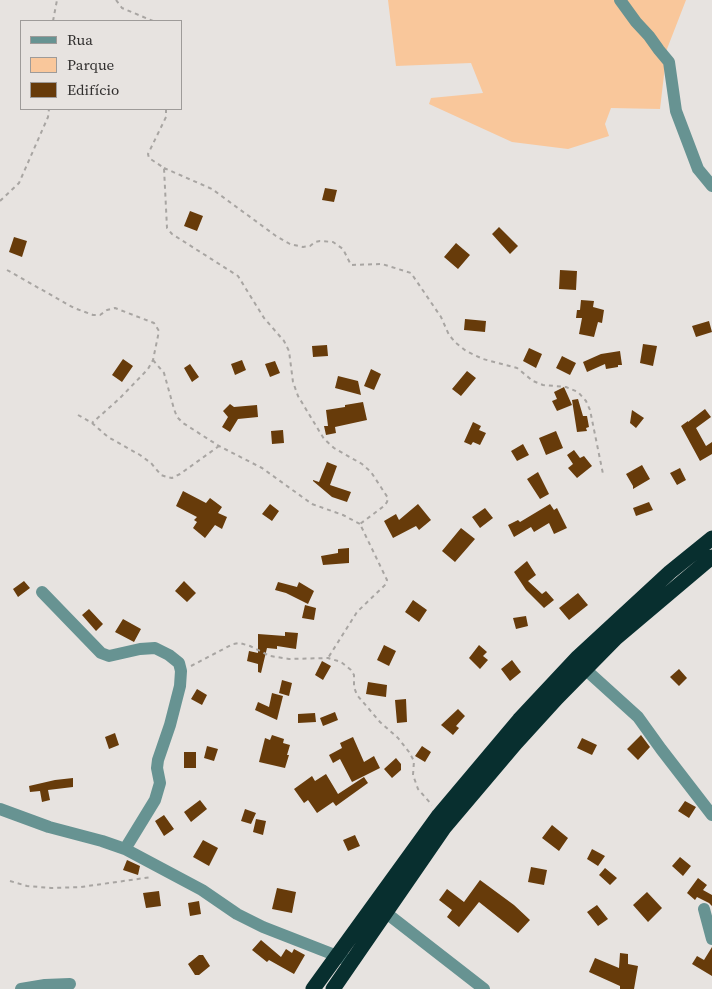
<!DOCTYPE html>
<meta charset="utf-8">
<style>
body{margin:0}
#map{position:relative;width:712px;height:989px;overflow:hidden;background:#e7e3e0;font-family:"Source Serif 4",serif}
canvas{display:block}
.legend{position:absolute;left:20px;top:20px;width:162px;height:90px;box-sizing:border-box;background:#e7e3e0;border:1px solid #9e9b99;margin:0;padding:6px 9px;list-style:none;font-size:15px;color:#312f2e}
.legend li{display:flex;align-items:center;gap:10px;height:25px}
.legend b{width:25px;border:1px solid #9e9b99}
</style>
<div id="map">
<canvas width="712" height="989"></canvas>
<ul class="legend">
<li><b style="height:6px;background:#679392"></b>Rua</li>
<li><b style="height:14px;background:#f9c79b"></b>Parque</li>
<li><b style="height:14px;background:#673b0a"></b>Edifício</li>
</ul>
</div>
<script>
const ctx = document.querySelector('canvas').getContext('2d');
ctx.lineJoin = 'round';
function fillPath(path, color) { ctx.fillStyle = color; ctx.fill(path, 'evenodd'); }
const shape = rows => new Path2D(rows.map(r => 'M' + r).join(''));
function stroke(path, color, width, dash) { ctx.strokeStyle = color; ctx.lineWidth = width; ctx.lineCap = dash ? 'butt' : 'round'; ctx.setLineDash(dash || []); ctx.stroke(path); }
fillPath(shape([
 [388,0,686,0,667,49,660,109,611,108,605,124,609,136,568,149,512,142,429,104,431,98,483,93,471,63,396,66]
]), '#f9c79b');
fillPath(shape([
 [325,188,337,190,334,202,322,200],
 [190,211,203,216,197,231,184,226],
 [499,227,518,246,510,254,492,234],
 [14,237,27,241,22,257,9,252],
 [456,243,470,255,458,269,444,257],
 [560,270,577,271,576,290,559,289],
 [581,300,594,301,593,307,604,310,602,323,598,322,594,337,579,334,582,318,576,318,577,310,580,310],
 [465,319,486,321,485,332,464,330],
 [709,321,712,332,696,337,692,326],
 [643,344,657,346,653,366,640,363],
 [327,345,328,356,313,357,312,346],
 [529,348,542,354,536,368,523,361],
 [620,351,622,365,618,365,618,367,606,369,605,364,587,372,583,362,601,354],
 [562,356,576,363,570,375,556,368],
 [123,359,133,366,122,382,112,375],
 [242,360,246,370,235,375,231,364],
 [275,361,280,373,270,377,265,364],
 [190,364,199,377,192,382,184,368],
 [371,369,381,374,374,390,364,386],
 [467,371,476,378,461,396,452,389],
 [338,376,358,381,361,395,335,388],
 [564,387,572,405,557,411,552,401,557,399,554,392],
 [578,399,583,416,587,416,589,427,586,428,587,431,577,432,572,400],
 [363,402,367,420,335,427,336,433,326,435,324,426,328,426,326,410,345,407,345,405],
 [230,404,234,407,257,405,258,417,238,419,230,432,222,427,228,417,223,411],
 [705,409,711,417,696,428,706,446,712,442,712,454,700,461,681,426,688,421,688,422],
 [632,410,644,418,636,428,630,423],
 [473,422,481,426,479,430,486,433,480,445,473,442,471,445,464,442],
 [283,430,284,443,272,444,271,431],
 [556,431,563,448,546,455,539,438],
 [523,444,529,455,517,461,511,451],
 [574,450,580,458,584,456,592,466,577,478,568,468,573,464,567,455],
 [327,462,337,466,330,485,351,492,347,502,332,497,313,481,313,480,319,482],
 [642,465,650,479,633,489,633,486,626,474],
 [680,468,686,480,677,485,670,473],
 [538,472,549,494,540,499,527,479],
 [183,491,206,503,210,498,222,507,218,513,227,517,222,529,215,525,205,538,193,528,197,522,194,520,197,517,176,506],
 [649,502,653,510,636,516,633,508],
 [270,504,279,511,272,521,262,514],
 [418,504,431,520,419,530,416,526,393,538,384,521,396,514,399,520],
 [550,504,554,510,557,508,567,528,554,534,549,523,534,532,531,527,514,537,508,525,518,520,520,522],
 [485,508,493,518,480,528,472,517],
 [461,528,475,539,455,562,442,551],
 [349,548,349,563,323,565,321,556,338,553,338,549],
 [527,561,536,575,528,581,542,594,546,591,554,600,544,608,526,590,514,572],
 [24,581,30,588,18,597,13,589],
 [184,581,196,593,187,602,175,591],
 [278,582,297,587,299,582,314,591,308,604,286,593,275,590],
 [578,593,588,605,569,620,559,608],
 [413,600,427,610,419,622,405,612],
 [305,605,316,608,314,620,302,618],
 [89,609,103,624,96,631,82,615],
 [526,616,528,626,516,629,513,618],
 [123,619,141,629,134,642,115,632],
 [285,632,298,633,296,649,277,646,277,649,267,648,261,673,258,672,258,664,247,661,249,651,258,653,258,634,285,636],
 [384,645,396,651,389,666,377,660],
 [479,645,487,652,483,656,488,660,480,669,469,658],
 [512,660,521,672,510,681,501,669],
 [322,661,331,666,323,680,315,675],
 [679,669,687,678,679,686,670,677],
 [282,680,292,683,289,696,279,693],
 [368,682,387,685,386,697,366,694],
 [197,689,207,695,202,705,191,699],
 [272,693,283,696,277,720,255,710,258,702,269,707],
 [406,699,407,722,397,723,395,700],
 [458,709,465,716,456,726,459,728,453,735,441,725],
 [335,712,338,720,323,726,320,718],
 [315,713,316,722,298,723,298,714],
 [115,733,119,745,109,749,105,737],
 [272,735,284,739,283,743,290,745,287,755,289,755,285,768,259,762,265,738,270,740],
 [641,735,650,747,638,760,627,749],
 [353,737,364,762,374,756,380,768,352,782,340,759,333,763,329,755,342,748,340,743],
 [582,738,597,745,592,755,577,748],
 [207,746,218,749,214,761,204,758],
 [422,746,431,752,425,762,415,756],
 [184,752,196,752,196,768,184,768],
 [396,758,401,764,401,770,392,778,384,769],
 [326,774,338,794,364,777,368,783,336,806,333,802,317,813,308,800,304,803,294,789,312,776,315,781],
 [73,778,73,787,48,790,50,800,42,802,40,791,30,792,29,786,55,780],
 [200,800,207,809,191,822,184,812],
 [685,801,696,807,689,818,678,811],
 [245,809,256,813,251,824,241,821],
 [164,815,174,829,164,836,155,821],
 [256,819,266,821,263,835,253,832],
 [552,825,568,838,559,851,542,838],
 [355,835,360,846,348,851,343,840],
 [203,840,218,848,209,866,193,857],
 [592,849,605,856,598,866,587,859],
 [680,857,691,866,683,876,672,866],
 [127,860,140,866,138,875,123,870],
 [531,867,547,870,544,885,528,882],
 [605,868,617,878,610,885,599,875],
 [698,878,707,885,703,890,712,895,712,906,709,903,697,897,695,900,687,893],
 [480,880,514,905,530,920,518,933,479,902,459,927,447,917,452,910,439,900,447,889,464,902],
 [277,888,296,892,292,913,272,909],
 [159,891,161,906,146,908,143,893],
 [647,892,662,908,648,922,633,905],
 [199,901,201,914,190,916,188,903],
 [597,905,608,919,598,926,587,912],
 [261,940,281,957,286,949,292,953,294,949,305,955,294,974,269,960,267,962,252,950],
 [712,947,712,976,692,964,697,956,704,960],
 [620,953,628,954,628,964,638,966,634,989,620,989,620,986,589,972,595,958,619,968],
 [199,955,203,955,210,966,199,975,195,975,188,964]
]), '#673b0a');
stroke(shape([
 [116,0,122,8,153,21],
 [53,21,57,0],
 [166,109,166,117,148,154,149,158,164,168,167,228,172,234,238,276,264,318,284,341,289,351,293,382,298,396,324,439,334,448,362,464,371,472,388,498,387,502,384,506,360,524,387,580,386,584,357,612,328,658],
 [164,168,212,189,276,236,290,244,303,247,310,246,315,242,320,241,333,242,343,249,351,265,382,264,411,273,441,317,449,335,456,343,466,351,483,359,517,368,533,381,543,385,566,387,578,392,586,401,590,410,603,474],
 [0,201,19,183,48,117,49,109],
 [7,270,74,308,93,315,100,315,107,310,115,308,154,323,159,331,153,360,148,369,119,399,92,423],
 [153,360,164,373,174,409,177,417,183,423,219,446,262,468,312,504,343,515,360,524],
 [78,415,92,423,108,437,140,455,151,463,161,475,167,477,172,478,180,474,219,446],
 [191,666,233,644,240,643,250,646,270,656,289,659,328,658,341,662,351,670,354,675,354,687,357,695,380,722,398,738,409,752,414,761,413,775,418,789,432,805],
 [10,881,27,886,51,888,81,887,152,877]
]), '#a8a5a2', 2, [4, 4]);
stroke(shape([
 [620,0,636,22,649,36,659,50,669,62,676,111,698,169,712,186],
 [42,592,101,653,109,656,140,649,155,648,169,655,179,663,181,671,180,686,170,725,158,760,157,768,160,783,155,800,125,849],
 [585,669,638,717,661,749,712,815],
 [0,809,49,827,102,841,125,849,202,890,237,914,263,927,345,959],
 [704,909,712,939],
 [385,912,484,989],
 [21,989,45,985,70,984]
]), '#679392', 12);
stroke(shape([
 [313,989,439,815,519,720,578,657,670,572,712,538],
 [333,989,444,828,516,743,557,698,616,638,712,557]
]), '#082f2f', 15);
</script>
